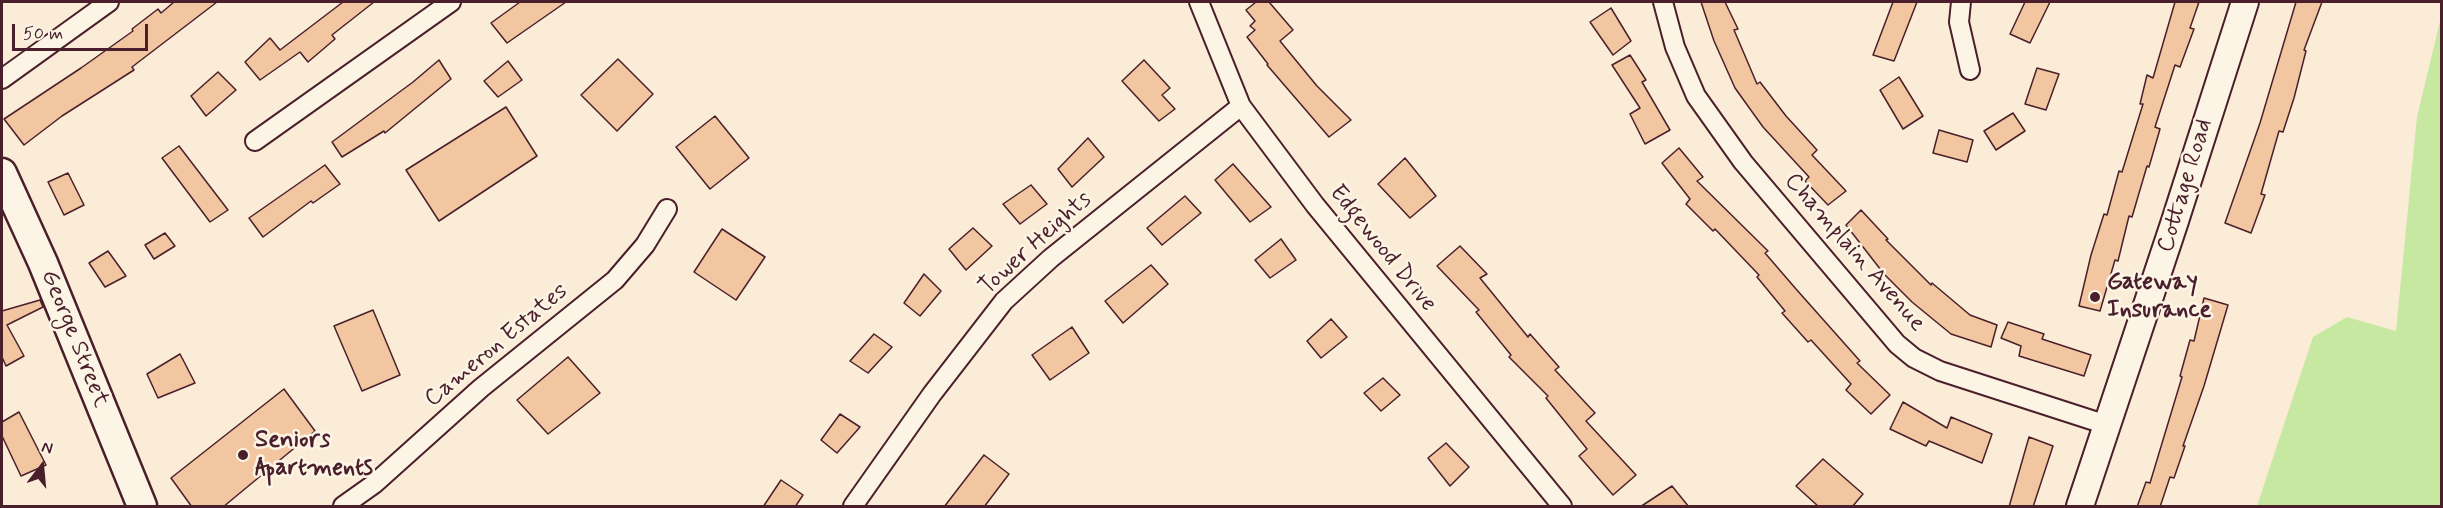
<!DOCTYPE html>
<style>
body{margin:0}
#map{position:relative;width:2443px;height:508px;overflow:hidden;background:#faecd7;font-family:Mynerve,sans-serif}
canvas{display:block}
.frame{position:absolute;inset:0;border:3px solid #4a1f2b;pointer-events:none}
.north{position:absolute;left:12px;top:436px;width:60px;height:60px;-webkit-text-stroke:4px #fcf5e5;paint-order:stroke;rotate:16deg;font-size:16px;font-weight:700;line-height:24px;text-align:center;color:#4a1f2b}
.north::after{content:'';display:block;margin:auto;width:21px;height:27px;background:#4a1f2b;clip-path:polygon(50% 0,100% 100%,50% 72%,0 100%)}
.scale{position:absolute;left:12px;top:24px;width:136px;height:27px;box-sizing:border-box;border:3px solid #4a1f2b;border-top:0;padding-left:8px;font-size:18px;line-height:21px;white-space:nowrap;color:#4a1f2b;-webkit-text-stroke:4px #fcf5e5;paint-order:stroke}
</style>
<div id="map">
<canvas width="2443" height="508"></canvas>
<div class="frame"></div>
<div class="north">N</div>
<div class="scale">50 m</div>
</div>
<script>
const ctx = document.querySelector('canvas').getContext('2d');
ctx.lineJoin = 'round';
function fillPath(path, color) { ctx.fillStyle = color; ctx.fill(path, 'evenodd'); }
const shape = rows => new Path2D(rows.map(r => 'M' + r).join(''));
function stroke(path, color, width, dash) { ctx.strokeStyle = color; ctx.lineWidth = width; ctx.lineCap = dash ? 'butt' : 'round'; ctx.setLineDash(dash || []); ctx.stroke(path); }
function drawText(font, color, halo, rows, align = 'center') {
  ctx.font = font + ' Mynerve,sans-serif'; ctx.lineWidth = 5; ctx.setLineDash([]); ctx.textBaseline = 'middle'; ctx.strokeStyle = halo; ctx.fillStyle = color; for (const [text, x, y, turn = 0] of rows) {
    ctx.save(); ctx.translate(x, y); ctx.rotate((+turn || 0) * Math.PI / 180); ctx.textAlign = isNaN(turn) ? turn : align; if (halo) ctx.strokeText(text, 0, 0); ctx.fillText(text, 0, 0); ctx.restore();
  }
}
fillPath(shape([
 [2441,17,2441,506,2257,506,2313,337,2347,317,2396,331,2417,117]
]), '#c7e8a0');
const building = shape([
 [174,2,217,2,132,67,134,70,62,116,24,145,4,119,81,68,133,31,132,29,158,9,161,13,174,2],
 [343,2,374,2,332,35,335,39,308,62,300,52,260,80,245,62,270,38,280,50,343,2],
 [520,2,566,2,507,43,491,23,520,2],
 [1256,2,1269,2,1293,30,1280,41,1317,86,1351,120,1329,137,1267,65,1268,64,1247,37,1255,30,1250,26,1255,21,1246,10,1256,2],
 [1701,2,1725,2,1738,29,1734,30,1757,84,1760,82,1786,116,1817,150,1812,155,1846,191,1828,205,1805,181,1809,177,1763,127,1735,88,1714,41,1701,2],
 [1893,2,1917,2,1894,61,1873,55,1893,2],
 [2025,2,2050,2,2030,43,2010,34,2025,2],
 [2175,2,2199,2,2190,28,2194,29,2180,67,2175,65,2155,127,2160,129,2149,167,2147,166,2132,217,2129,216,2118,261,2115,260,2100,311,2079,306,2091,255,2104,214,2107,215,2119,171,2122,172,2143,104,2140,104,2147,75,2153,78,2175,2],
 [2296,2,2322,2,2304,50,2306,51,2294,98,2283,132,2279,131,2261,194,2265,195,2251,233,2225,223,2260,123,2296,2],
 [1611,8,1631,41,1613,55,1590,22,1611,8],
 [1630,55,1646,80,1642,82,1670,130,1645,144,1630,114,1640,108,1612,65,1630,55],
 [618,59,653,94,617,131,581,95,618,59],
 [439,60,451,79,385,133,384,131,342,157,332,142,413,82,439,60],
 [1144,60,1170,88,1162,95,1175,109,1159,121,1122,81,1144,60],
 [508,61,522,80,498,97,484,81,508,61],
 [2037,68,2059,74,2046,110,2025,104,2037,68],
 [218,72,236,90,206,116,191,96,218,72],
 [1899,77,1923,116,1903,129,1880,90,1899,77],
 [506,107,537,156,439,221,406,170,506,107],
 [2013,113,2025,131,1996,150,1984,131,2013,113],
 [715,116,749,158,710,189,676,147,715,116],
 [1939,130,1973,140,1967,162,1933,153,1939,130],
 [1088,138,1104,157,1072,187,1058,169,1088,138],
 [179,146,228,210,210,222,162,158,179,146],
 [1679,148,1703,177,1697,181,1768,251,1765,253,1796,289,1860,361,1857,363,1890,395,1871,414,1846,390,1851,384,1811,340,1808,342,1782,313,1785,311,1757,277,1759,275,1715,229,1713,231,1686,204,1690,199,1662,163,1679,148],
 [1405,158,1436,196,1410,218,1378,184,1405,158],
 [1233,164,1271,207,1250,222,1215,180,1233,164],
 [325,165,340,184,313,203,311,201,263,237,249,218,325,165],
 [68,173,84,205,64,215,48,182,68,173],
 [1031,185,1047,204,1020,224,1003,204,1031,185],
 [1185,196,1201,213,1162,245,1147,228,1185,196],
 [1861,210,1888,239,1886,240,1931,285,1932,283,1970,315,1997,325,1991,347,1951,334,1912,302,1884,274,1846,225,1861,210],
 [973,228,992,246,966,270,949,249,973,228],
 [722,229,765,257,736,300,694,272,722,229],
 [165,233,175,246,154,259,145,245,165,233],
 [1281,239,1296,260,1270,278,1255,260,1281,239],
 [1460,246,1487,274,1480,278,1528,337,1530,334,1559,367,1555,370,1595,413,1586,421,1636,475,1613,495,1579,456,1587,449,1546,398,1548,396,1509,357,1511,355,1476,312,1479,310,1437,266,1460,246],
 [108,251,126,276,105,287,89,263,108,251],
 [1151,265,1168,284,1123,323,1105,301,1151,265],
 [924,274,941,291,920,316,904,303,924,274],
 [2204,298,2228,305,2204,386,2183,446,2185,446,2174,478,2170,477,2160,507,2137,507,2146,482,2150,483,2182,377,2180,376,2190,340,2194,341,2204,298],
 [40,300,43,307,7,325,24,356,6,366,2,357,2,311,40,300],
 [373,310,400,375,362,391,334,326,373,310],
 [1331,319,1347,337,1321,358,1307,341,1331,319],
 [2008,322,2044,334,2042,339,2091,355,2084,376,2019,356,2021,346,2001,338,2008,322],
 [1072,327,1089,353,1050,380,1032,355,1072,327],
 [874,334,892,347,868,373,850,361,874,334],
 [180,354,195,383,158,398,147,374,180,354],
 [568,357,600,393,548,434,517,400,568,357],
 [1383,378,1400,395,1381,411,1364,393,1383,378],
 [284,389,315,431,223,507,192,507,171,478,284,389],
 [1903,402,1947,428,1951,417,1992,434,1982,463,1929,441,1926,446,1890,429,1903,402],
 [19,412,46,465,21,476,2,436,2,422,19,412],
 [840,414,860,427,837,453,821,440,840,414],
 [2029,437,2053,446,2033,507,2009,507,2029,437],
 [1446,443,1469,467,1450,486,1428,458,1446,443],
 [984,455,1009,474,984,507,944,507,984,455],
 [1823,459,1863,494,1852,507,1819,507,1796,486,1823,459],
 [781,480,803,495,795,507,763,507,781,480],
 [1672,486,1689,507,1640,507,1672,486]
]);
fillPath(building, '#f1c6a0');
stroke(building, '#4a1f2b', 1.5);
const street = shape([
 [1199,2,1241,106,1315,205,1562,506],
 [1663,2,1675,47,1696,96,1743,162,1897,344,1914,358,1940,371,2107,425],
 [1961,2,1959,22,1970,70],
 [2,79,109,2],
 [255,141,451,2],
 [343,506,374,484,481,388,615,280,645,245,667,209],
 [853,506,932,394,1004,301,1051,258,1241,106]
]);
const secondary = shape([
 [2080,506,2174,224,2245,2]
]);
const primary = shape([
 [2,173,43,263,142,506]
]);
stroke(street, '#4a1f2b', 22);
stroke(secondary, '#4a1f2b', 30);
stroke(primary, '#4a1f2b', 33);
stroke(street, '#fcf5e5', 18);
stroke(secondary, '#fcf5e5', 26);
stroke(primary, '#fcf5e5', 28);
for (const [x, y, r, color] of [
 [2095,297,6,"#4a1f2b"],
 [243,455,6,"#4a1f2b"]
]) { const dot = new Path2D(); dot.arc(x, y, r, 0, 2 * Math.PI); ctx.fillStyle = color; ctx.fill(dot); stroke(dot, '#fcf5e5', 2); }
drawText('24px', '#4a1f2b', '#fcf5e5', [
 ["Cottage Road",2186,186,-73],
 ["Tower Heights",1036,244,-42],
 ["Edgewood Drive",1382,249,51],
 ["Champlain Avenue",1854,253,49],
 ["George Street",74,339,68],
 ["Cameron Estates",497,346,-40]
]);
drawText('bold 24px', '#4a1f2b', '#fcf5e5', [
 ["Gateway",2107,283],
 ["Insurance",2107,311],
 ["Seniors",255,441],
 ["Apartments",255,469]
], 'left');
</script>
